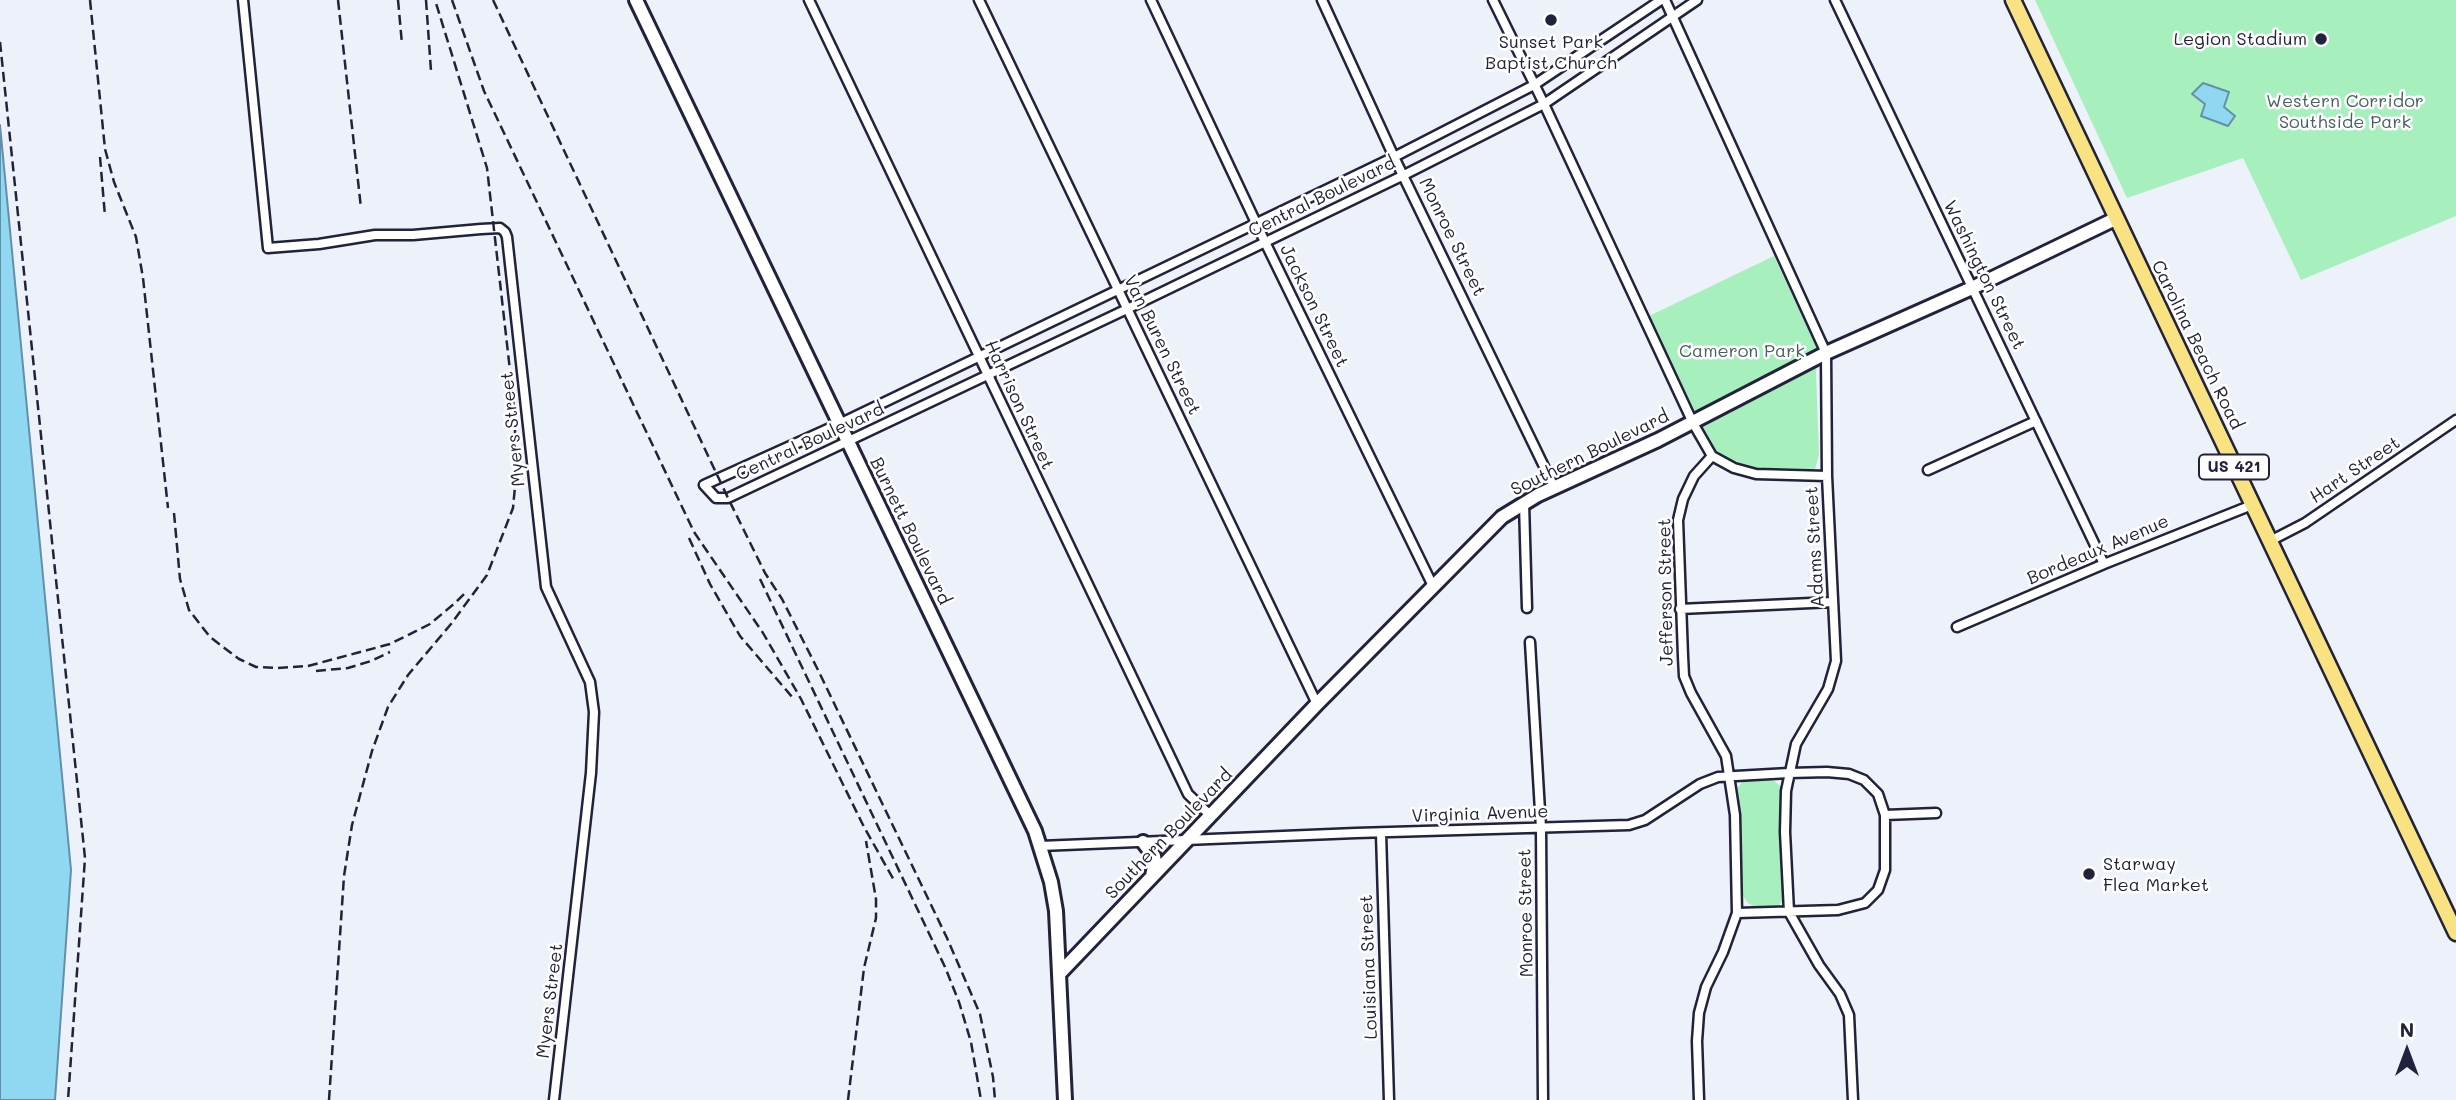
<!DOCTYPE html>
<style>
body{margin:0}
#map{position:relative;width:2456px;height:1100px;overflow:hidden;background:#edf1fa;font-family:Mali,sans-serif}
canvas{display:block}
.north{position:absolute;left:2372px;top:1016px;width:70px;height:70px;-webkit-text-stroke:5px #fff;paint-order:stroke;rotate:0deg;font-size:19px;font-weight:700;line-height:28px;text-align:center;color:#22223b}
.north::after{content:'';display:block;margin:auto;width:24px;height:32px;background:#22223b;clip-path:polygon(50% 0,100% 100%,50% 72%,0 100%)}
</style>
<div id="map">
<canvas width="2456" height="1100"></canvas>
<div class="north">N</div>
</div>
<script>
const ctx = document.querySelector('canvas').getContext('2d');
ctx.lineJoin = 'round';
function fillPath(path, color) { ctx.fillStyle = color; ctx.fill(path, 'evenodd'); }
const shape = rows => new Path2D(rows.map(r => 'M' + r).join(''));
function stroke(path, color, width, dash) { ctx.strokeStyle = color; ctx.lineWidth = width; ctx.lineCap = dash ? 'butt' : 'round'; ctx.setLineDash(dash || []); ctx.stroke(path); }
function drawText(font, color, halo, rows, align = 'center') {
  ctx.font = font + ' Mali,sans-serif'; ctx.lineWidth = 5; ctx.setLineDash([]); ctx.textBaseline = 'middle'; ctx.strokeStyle = halo; ctx.fillStyle = color; for (const [text, x, y, turn = 0] of rows) {
    ctx.save(); ctx.translate(x, y); ctx.rotate((+turn || 0) * Math.PI / 180); ctx.textAlign = isNaN(turn) ? turn : align; if (halo) ctx.strokeText(text, 0, 0); ctx.fillText(text, 0, 0); ctx.restore();
  }
}
fillPath(shape([
 [2035,0,2456,0,2456,216,2301,280,2243,158,2127,198],
 [1774,256,1818,350,1816,373,1819,455,1815,469,1752,468,1730,459,1713,449,1649,316],
 [1770,777,1781,787,1787,897,1778,906,1757,908,1748,903,1741,893,1736,790,1745,778]
]), '#a7efbd');
const water = shape([
 [2203,83,2229,92,2224,107,2235,116,2228,126,2201,116,2205,104,2192,94,2203,83],
 [0,125,71,870,55,1100,0,1100,0,125]
]);
fillPath(water, '#90d7f2');
stroke(water, '#648fa9', 2);
const street = shape([
 [243,0,268,248,319,244,375,235,413,235,481,229,500,228,505,232,507,237,546,587,590,682,594,712,591,773,554,1100],
 [809,0,1188,794,1211,816],
 [979,0,1317,704],
 [1151,0,1265,242,1433,586],
 [1322,0,1394,157,1554,487],
 [1493,0,1544,104,1693,423,1712,456],
 [1661,0,1534,85,1394,157,839,424,704,485,716,498,728,498,1127,309,1404,175,1544,104,1697,0],
 [1665,0,1826,353,1827,476,1836,661,1828,689,1796,744,1786,791,1785,832,1789,912,1819,965,1840,994,1849,1015,1853,1100],
 [1835,0,2104,564],
 [1712,456,1734,468,1756,474,1827,476],
 [1928,470,2036,421],
 [1524,503,1527,608],
 [2270,541,2305,523,2456,420],
 [1680,609,1833,602],
 [1957,627,2104,564,2252,505],
 [1530,642,1541,828,1543,1100],
 [1885,815,1936,813],
 [1381,833,1389,1100],
 [1040,846,1356,833,1629,825,1645,820,1700,784,1718,777,1789,773,1827,772,1849,774,1864,780,1878,794,1885,815,1885,870,1878,890,1865,903,1838,910,1737,913],
 [1699,1100,1697,1041,1699,1013,1706,987,1723,952,1737,913,1735,815,1726,756,1691,693,1684,676,1683,656,1678,520,1683,499,1694,476,1712,456]
]);
const secondary = shape([
 [636,0,1035,831,1051,882,1056,911,1065,1100],
 [1143,842,1154,856,1155,862,1152,876],
 [1060,973,1317,704,1502,517,1538,495,1658,440,1826,353,1972,288,2115,219]
]);
const highway = shape([
 [2013,0,2456,933]
]);
stroke(street, '#22223b', 13);
stroke(secondary, '#22223b', 18);
stroke(highway, '#22223b', 19);
stroke(street, '#fff', 8);
stroke(secondary, '#fff', 12);
stroke(highway, '#f8e281', 14);
stroke(shape([
 [90,0,105,149,114,182,136,237,143,278,168,508],
 [338,0,361,208],
 [398,0,402,44],
 [426,0,431,71],
 [452,0,484,91,694,532,763,633,801,699,864,827,895,882],
 [493,0,728,498,765,573,782,599,818,670,947,938,980,1014,993,1077,995,1100],
 [0,42,85,858,68,1100],
 [100,157,105,216],
 [174,513,180,579,189,610,210,637,239,659,256,667,278,668,308,666,390,644,430,624,455,603,465,593],
 [689,538,710,584,740,636,793,698],
 [760,579,945,967,959,1002,971,1042,981,1100],
 [316,671,348,668,371,661,390,652],
 [329,1100,344,876,352,825,372,751,388,707,408,675,451,624,487,575,513,508,517,465,513,397,487,168,435,0],
 [848,1100,864,968,876,918,876,899,866,841]
]), '#22223b', 2.5, [10, 5]);
for (const [x, y, r, color] of [
 [1551,20,7,"#22223b"],
 [2321,39,7,"#22223b"],
 [2089,874,7,"#22223b"]
]) { const dot = new Path2D(); dot.arc(x, y, r, 0, 2 * Math.PI); ctx.fillStyle = color; ctx.fill(dot); stroke(dot, '#fff', 2.5); }
for (const [x, y, w] of [
 [2234,467,70]
]) { const box = new Path2D(); box.roundRect(x - w / 2, y - 12.5, w, 25, 5); ctx.fillStyle = '#fff'; ctx.fill(box); stroke(box, '#22223b', 2); }
drawText('bold 16px', '#22223b', null, [
 ["US 421",2234,467]
]);
drawText('18px', '#22223b', '#fff', [
 ["Legion Stadium",2307,39],
 ["Sunset Park",1551,42,"center"],
 ["Baptist Church",1551,63,"center"],
 ["Starway",2103,864,"left"],
 ["Flea Market",2103,885,"left"]
], 'right');
drawText('18px', '#4a6062', '#fff', [
 ["Western Corridor",2345,101],
 ["Southside Park",2345,122],
 ["Cameron Park",1742,351]
]);
drawText('18px', '#22223b', '#fff', [
 ["Central Boulevard",1322,197,-26],
 ["Monroe Street",1452,237,64],
 ["Washington Street",1984,275,64],
 ["Jackson Street",1314,306,64],
 ["Van Buren Street",1162,345,64],
 ["Carolina Beach Road",2197,345,64],
 ["Harrison Street",1019,405,65],
 ["Myers Street",513,429,-96],
 ["Central Boulevard",810,442,-25],
 ["Southern Boulevard",1590,453,-26],
 ["Hart Street",2355,470,-34],
 ["Burnett Boulevard",910,531,64],
 ["Adams Street",1815,547,-93],
 ["Bordeaux Avenue",2098,550,-23],
 ["Jefferson Street",1666,592,-91],
 ["Virginia Avenue",1480,814,-2],
 ["Southern Boulevard",1169,834,-46],
 ["Monroe Street",1526,913,-91],
 ["Louisiana Street",1369,967,-92],
 ["Myers Street",550,1001,-83]
]);
</script>
